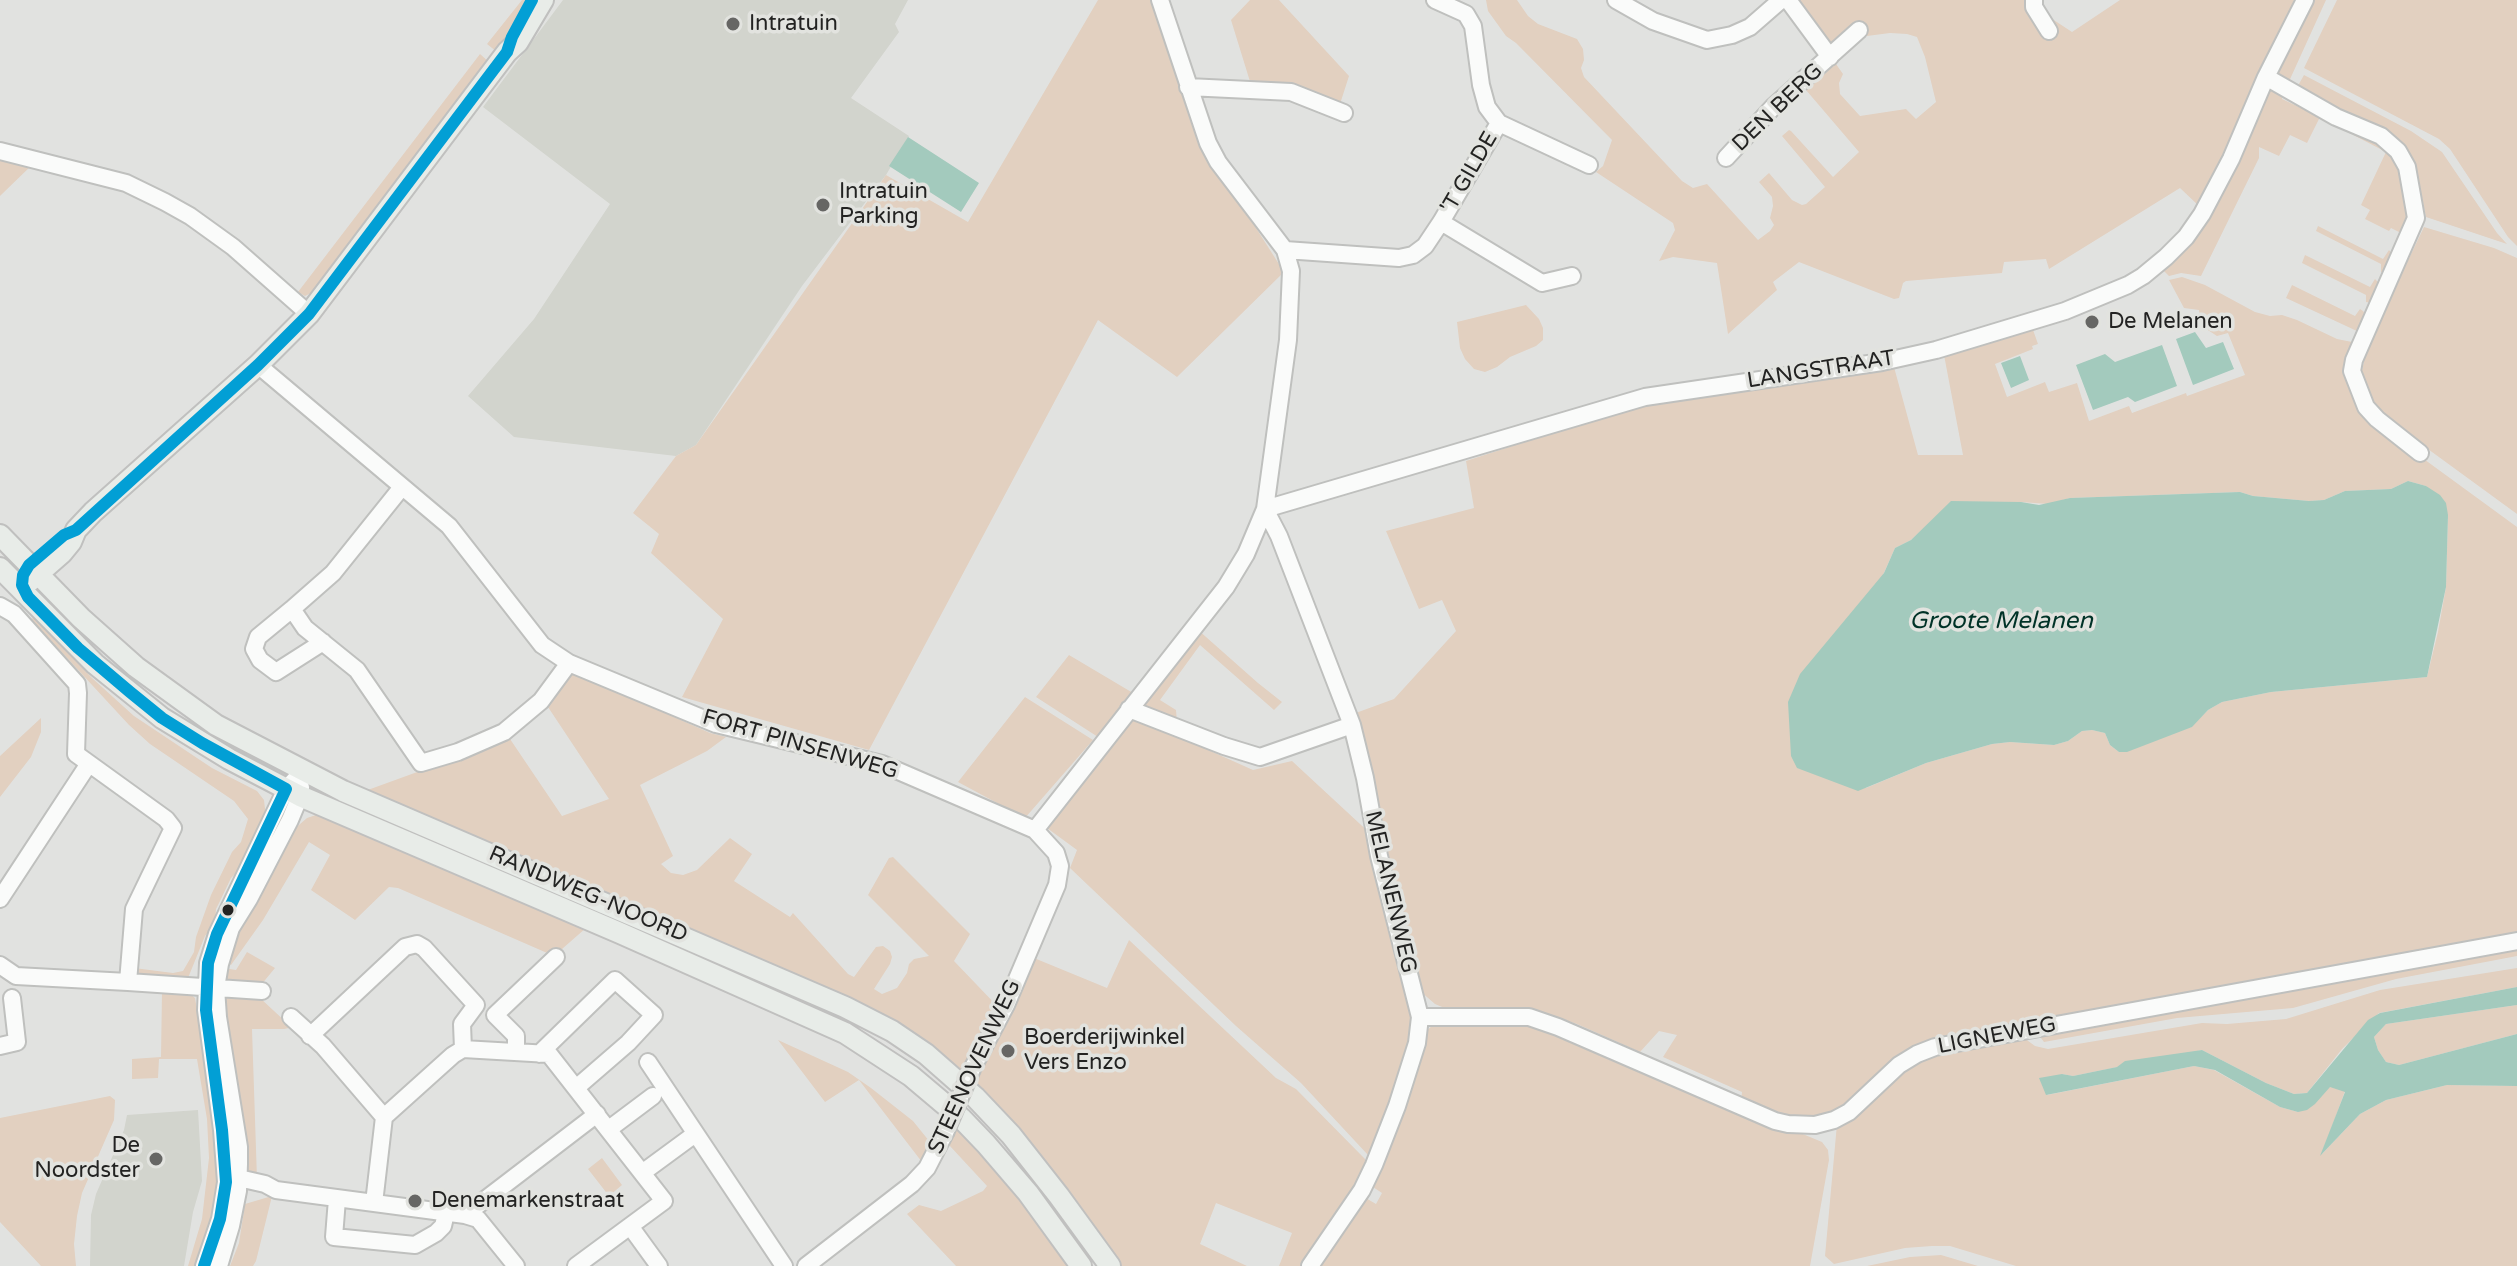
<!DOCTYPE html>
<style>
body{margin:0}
canvas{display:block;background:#e1e2e0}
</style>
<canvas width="2517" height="1266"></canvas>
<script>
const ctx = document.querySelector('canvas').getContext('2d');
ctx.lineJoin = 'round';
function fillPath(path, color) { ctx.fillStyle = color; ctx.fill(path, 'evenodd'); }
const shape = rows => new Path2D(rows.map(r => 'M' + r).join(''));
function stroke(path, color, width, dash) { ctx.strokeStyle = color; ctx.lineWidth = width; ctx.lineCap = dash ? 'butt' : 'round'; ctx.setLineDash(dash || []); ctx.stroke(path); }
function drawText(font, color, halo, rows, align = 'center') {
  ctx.font = font + ' "Varela Round",sans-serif'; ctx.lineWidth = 7; ctx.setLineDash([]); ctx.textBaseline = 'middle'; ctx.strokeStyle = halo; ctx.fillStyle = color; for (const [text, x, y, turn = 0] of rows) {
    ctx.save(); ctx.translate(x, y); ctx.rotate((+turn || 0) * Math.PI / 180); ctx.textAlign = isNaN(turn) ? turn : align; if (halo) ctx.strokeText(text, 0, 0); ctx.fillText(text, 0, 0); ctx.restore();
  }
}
fillPath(shape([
 [563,0,908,0,895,24,899,32,851,98,909,136,886,175,802,286,696,445,676,456,514,437,468,396,534,319,610,204,483,107],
 [198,1110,202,1181,193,1212,184,1266,90,1266,91,1215,96,1194,124,1130,127,1115]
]), '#d2d4cd');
fillPath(shape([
 [522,0,537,0,497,52,487,44],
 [1098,0,1153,0,1193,129,1284,272,1177,377,1098,320,869,750,682,697,723,619,651,553,659,534,633,513,676,456,696,445,886,175,968,222],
 [1250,0,1279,0,1349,76,1340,104,1252,88,1231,20],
 [1486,0,1517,0,1528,16,1538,24,1577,39,1583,49,1584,60,1581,68,1584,77,1682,181,1693,188,1707,184,1758,240,1770,231,1774,225,1770,218,1773,206,1772,197,1759,182,1769,173,1792,200,1802,205,1806,204,1825,187,1782,136,1789,130,1791,131,1833,177,1859,152,1806,90,1836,64,1843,74,1839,83,1840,94,1860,116,1906,109,1916,119,1936,102,1925,57,1917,37,1907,34,1890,33,1867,36,1858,27,1834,48,1792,0,2032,0,2031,5,2072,32,2120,0,2294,0,2249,107,2200,207,2180,188,2049,269,2046,259,2004,262,2002,273,1906,281,1903,283,1899,298,1894,299,1799,262,1773,282,1777,290,1728,334,1717,263,1673,257,1659,261,1675,230,1673,223,1596,172,1603,166,1612,140,1516,43,1506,36,1488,11],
 [2307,0,2326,0,2286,88,2273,80],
 [2337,0,2517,0,2517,246,2508,237,2450,149,2439,139,2304,68],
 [480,54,490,63,315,291,305,296,298,292],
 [2304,75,2411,131,2442,152,2497,233,2507,244,2426,217,2420,188,2409,162,2295,91],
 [2273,90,2283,95,2282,99,2320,117,2307,143,2290,135,2279,156,2259,147,2259,158,2201,276,2181,273,2169,276,2163,270,2177,257,2251,131,2269,92],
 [2340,124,2383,146,2395,155,2412,206,2405,235,2391,228,2389,231,2365,219,2370,210,2361,205,2386,152,2338,127],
 [0,157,33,164,0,196],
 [2318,226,2383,259,2389,250,2393,255,2385,273,2381,272,2381,264,2316,231],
 [2424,227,2494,248,2517,258,2517,514,2395,425,2373,406,2360,379,2368,344],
 [2305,255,2370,287,2375,279,2380,284,2372,303,2366,302,2366,295,2302,263],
 [2182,277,2205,285,2255,312,2270,316,2282,315,2297,320,2337,339,2357,343,2349,379,2355,401,2406,446,2517,527,2517,934,1956,1034,1914,1046,1900,1054,1850,1100,1832,1112,1819,1118,1795,1121,1741,1103,1742,1092,1663,1057,1677,1035,1659,1031,1640,1052,1577,1024,1540,1011,1512,1008,1465,1011,1447,1009,1435,1004,1420,991,1353,714,1394,699,1456,631,1442,600,1419,609,1386,531,1474,508,1466,461,1574,426,1658,402,1894,367,1918,455,1963,455,1944,355,2032,327,2038,344,2032,346,2033,349,1995,364,2007,397,2045,382,2049,392,2077,383,2089,421,2129,406,2132,413,2186,393,2187,396,2245,375,2228,333,2217,336,2200,325,2199,310,2184,308,2169,280],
 [2408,481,2426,486,2448,515,2446,587,2438,632,2427,677,2271,692,2222,702,2208,710,2191,727,2119,752,2110,745,2105,733,2092,730,2082,731,2068,741,2054,745,2010,742,1992,744,1926,763,1866,788,1797,767,1895,548,1911,540,1937,516,2021,502,2048,504,2070,498,2240,492,2253,496,2309,501,2324,500,2345,491,2391,489],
 [2292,285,2355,316,2360,309,2363,311,2366,315,2359,332,2286,298],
 [1526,305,1539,319,1543,328,1543,340,1536,346,1510,357,1497,367,1485,372,1474,369,1465,359,1460,348,1457,322],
 [35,617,92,678,134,716,212,768,257,791,264,800,266,818,243,866,231,878,220,901,216,909,215,923,205,936,188,978,138,975,134,968,173,973,183,971,194,952,196,937,211,895,232,852,241,842,248,819,234,801,150,744,129,725,31,619],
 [1197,629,1258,683,1282,702,1274,710,1200,645,1160,700,1176,710,1177,722,1140,704],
 [1069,655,1133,693,1098,737,1036,697],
 [572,674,607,687,710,733,726,737,707,751,640,785,673,856,661,864,671,873,683,875,697,870,730,838,752,854,734,881,790,917,793,913,848,974,854,977,876,947,883,946,890,951,892,957,890,964,874,989,882,994,897,988,907,973,909,964,914,959,929,956,868,895,889,858,893,857,970,934,954,961,1000,1009,964,1077,914,1038,365,791,475,751,508,736,562,816,609,799,546,704],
 [1025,697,1093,740,1025,818,958,782],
 [1130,715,1253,770,1292,761,1373,836,1415,1025,1374,1155,1368,1155,1301,1083,1236,1026,1070,868,1077,850,1047,828],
 [41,718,41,732,31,757,0,797,0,756],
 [319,814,586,928,554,956,398,888,389,887,355,920,311,890,330,855,309,842,263,920,231,965,227,963,248,913,292,831,307,818],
 [1129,940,1276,1078,1296,1089,1365,1159,1368,1167,1304,1266,1279,1266,1292,1233,1216,1203,1200,1244,1247,1266,1119,1266,973,1085,985,1056,1009,1020,1034,958,1107,988],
 [2517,947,2517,956,2396,979,2293,1008,2177,1018,2044,1042,2038,1034],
 [247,952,275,968,261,985,221,981,223,968,236,970],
 [2517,968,2517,987,2379,1013,2342,1049,2307,1093,2294,1094,2266,1083,2202,1050,2073,1076,2062,1074,2047,1095,2194,1066,2214,1070,2280,1107,2298,1112,2330,1086,2345,1091,2322,1154,2360,1114,2386,1100,2447,1085,2517,1086,2517,1266,2016,1266,1950,1246,1932,1246,1905,1248,1834,1264,1825,1256,1837,1124,1918,1058,2024,1038,2035,1046,2048,1049,2202,1023,2227,1024,2286,1019,2380,990],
 [162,991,189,993,195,998,217,1128,219,1183,215,1210,198,1266,188,1266,202,1219,209,1158,207,1119,197,1059,159,1059,158,1078,132,1079,132,1059,161,1057],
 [229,996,259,997,288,1024,289,1028,284,1029,252,1029,257,1179,250,1176,244,1167,222,998],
 [2517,1005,2517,1034,2399,1065,2386,1062,2378,1050,2374,1037,2386,1024],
 [1528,1024,1545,1027,1822,1142,1828,1150,1829,1160,1810,1266,1320,1266,1364,1197,1376,1204,1382,1193,1370,1185,1425,1032,1432,1026,1440,1025],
 [778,1040,848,1072,871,1088,913,1121,934,1147,925,1166,859,1080,825,1102],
 [110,1096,115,1100,114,1120,82,1193,77,1216,74,1244,76,1266,41,1266,0,1222,0,1118],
 [958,1122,990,1158,1072,1266,956,1266,907,1214,919,1205,941,1211,983,1191,987,1186,949,1145],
 [602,1158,622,1185,609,1196,588,1169],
 [272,1196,256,1261,253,1266,230,1266,239,1243,245,1204],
 [1941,1255,1978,1266,1867,1266,1910,1257]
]), '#e2d0c0');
fillPath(shape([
 [908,137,979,183,961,212,889,166],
 [2195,332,2206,348,2223,342,2234,369,2193,385,2176,339],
 [2162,345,2177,386,2135,402,2128,397,2093,410,2076,365,2105,354,2115,362],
 [2020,356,2029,380,2011,388,2001,363],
 [2408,481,2426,486,2440,495,2446,503,2448,515,2446,587,2427,677,2271,692,2222,702,2208,710,2192,727,2127,752,2119,752,2110,745,2105,733,2092,730,2082,731,2068,741,2054,745,2010,742,1992,744,1926,763,1858,791,1797,768,1791,756,1788,702,1800,674,1884,573,1895,548,1911,540,1951,501,2021,502,2039,505,2070,498,2240,492,2253,496,2309,501,2324,500,2345,491,2391,489],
 [2517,987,2517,1005,2386,1024,2374,1037,2378,1050,2386,1062,2399,1065,2517,1034,2517,1086,2447,1085,2386,1100,2360,1114,2320,1156,2345,1092,2330,1087,2315,1104,2307,1110,2298,1112,2280,1107,2215,1070,2194,1066,2046,1095,2039,1078,2062,1074,2073,1076,2117,1067,2125,1061,2202,1050,2266,1083,2294,1094,2307,1093,2368,1020,2380,1013]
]), '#a3cabd');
const minor = shape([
 [1435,0,1466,14,1473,26,1481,85,1487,107,1499,123],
 [1616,0,1653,21,1707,40,1732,35,1750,27,1781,0],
 [1788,0,1830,57],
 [2034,0,2034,7,2049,31],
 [2266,77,2336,117,2381,136,2398,151,2407,167,2416,218,2354,360,2352,371,2366,407,2377,419,2420,453],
 [1188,87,1291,92,1344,113],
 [0,151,126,183,165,202,190,216,233,247,309,314],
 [1726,158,1773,107,1859,30],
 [1441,222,1542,283,1572,276],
 [1285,250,1399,258,1413,255,1425,246,1441,222,1499,123,1589,165],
 [258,365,449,526,542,645,569,663,716,724,882,764,1035,830,1056,853,1060,866,1057,885,1006,1005,972,1069],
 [402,487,333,573,292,609,305,628,357,670,421,763,458,752,504,732,541,701,569,663],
 [1265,509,1645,397,1882,362,1936,350,2065,311,2128,285,2143,276,2166,257,2186,237,2202,214,2231,159,2266,77,2305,0],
 [1265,509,1279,536,1352,725,1365,778,1379,856,1420,1017,1417,1043,1397,1106,1374,1165,1362,1190,1310,1266],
 [0,606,14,614,77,684,78,693,76,754,166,819,173,828,134,909,128,982,262,991],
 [292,609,258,637,254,649,260,660,276,672,323,642],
 [1129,709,1224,746,1260,757,1352,725],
 [1035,830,1226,587,1246,554,1265,509,1288,340,1291,271,1285,250,1218,162,1208,143,1160,0],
 [0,899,88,765],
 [0,965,16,976,128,982],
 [291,1017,323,1046,384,1117],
 [1420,1017,1529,1017,1558,1027,1775,1121,1788,1124,1815,1125,1834,1120,1849,1112,1899,1065,1917,1054,1935,1047,2517,941],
 [310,1036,405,947,417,944,424,948,476,1005,462,1024,463,1049],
 [0,1046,17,1042,12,998],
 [516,1052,516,1036,495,1015,556,957],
 [539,1054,615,980,654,1015,628,1043,576,1088],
 [648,1062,784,1266],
 [609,1129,653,1096],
 [642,1173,691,1137],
 [231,1181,243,1179,265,1184,276,1190,465,1215,478,1219,516,1266],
 [337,1199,334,1237,415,1245,436,1233,443,1226,446,1213],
 [374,1203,384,1117,453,1055,463,1049,549,1054,664,1201,576,1266],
 [465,1215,597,1114],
 [630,1226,659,1266],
 [204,1266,220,1219,226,1182,222,1130,206,1010,208,963,217,934,286,789,303,771],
 [219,1266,231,1226,238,1191,239,1164,239,1147,218,1017,216,988,220,964,231,928,249,899,290,820,300,796,301,787],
 [806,1266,912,1184,927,1168,945,1133]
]);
const major = shape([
 [0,535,81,618,136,667,216,725,343,791,845,1007,892,1031,926,1054,975,1097,1011,1135,1059,1196,1110,1266],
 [0,568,95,664,162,718,229,759,300,796,620,933,845,1033,911,1076,962,1119,986,1144,1028,1193,1081,1266],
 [30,581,62,553,71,542,76,530,93,512,258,365,309,314,507,52,518,42,543,0]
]);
stroke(minor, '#bfc0be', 20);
stroke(major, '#c0c0bf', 24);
stroke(minor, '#fafbfa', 16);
stroke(major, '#e8ece8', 20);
const minorBridge = shape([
 [945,1133,972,1069]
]);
stroke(minorBridge, '#bfc0be', 20, []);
stroke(minorBridge, '#fafbfa', 16);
stroke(shape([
 [204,1266,220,1219,226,1182,222,1130,206,1010,208,963,217,934,286,789,202,743,162,718,130,692,78,648,28,597,22,585,23,575,29,565,64,535,76,530,258,365,309,314,507,52,512,37,532,0]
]), '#029fd5', 12);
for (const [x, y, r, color] of [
 [733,24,8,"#666664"],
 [823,205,8,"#666664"],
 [2092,322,8,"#666664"],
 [228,910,7,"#232322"],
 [1008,1051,8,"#666664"],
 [156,1159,8,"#666664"],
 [415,1201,8,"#666664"]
]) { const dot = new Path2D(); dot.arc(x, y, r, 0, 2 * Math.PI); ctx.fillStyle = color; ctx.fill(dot); stroke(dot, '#e2e3df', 3); }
drawText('22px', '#232322', '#e2e3df', [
 ["Intratuin",749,24],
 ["Intratuin",839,192],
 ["Parking",839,217],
 ["De Melanen",2108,322],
 ["Boerderijwinkel",1024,1038],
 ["Vers Enzo",1024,1063],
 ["De",140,1146,"right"],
 ["Noordster",140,1171,"right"],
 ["Denemarkenstraat",431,1201]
], 'left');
drawText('22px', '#232322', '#e2e3df', [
 ["DEN BERG",1778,108,-44],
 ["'T GILDE",1470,173,-60],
 ["LANGSTRAAT",1821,370,-9],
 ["FORT PINSENWEG",800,745,16],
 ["MELANENWEG",1390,892,77],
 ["RANDWEG-NOORD",588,895,23],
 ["LIGNEWEG",1997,1036,-11],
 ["STEENOVENWEG",975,1067,-65]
]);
drawText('italic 24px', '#003227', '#e2e3df', [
 ["Groote Melanen",2001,622]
]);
</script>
